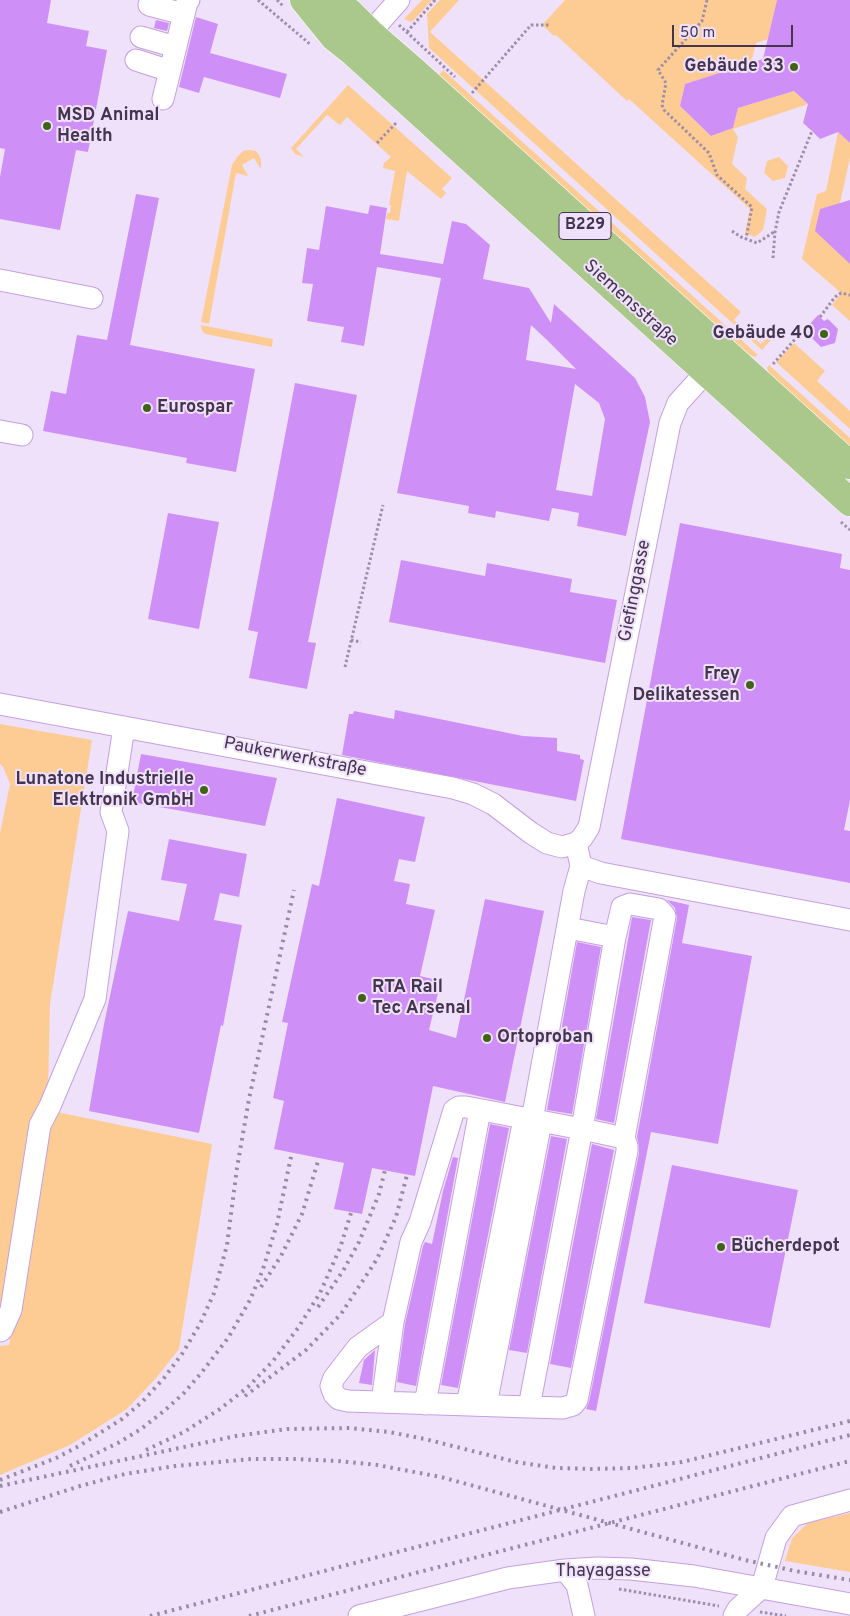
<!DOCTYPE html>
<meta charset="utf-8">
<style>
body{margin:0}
#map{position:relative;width:850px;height:1616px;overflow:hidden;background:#f0e1fb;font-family:Overpass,sans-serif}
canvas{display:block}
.scale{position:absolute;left:672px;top:25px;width:121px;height:22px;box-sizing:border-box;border:2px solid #44344e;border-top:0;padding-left:6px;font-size:15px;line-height:18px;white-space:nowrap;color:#44344e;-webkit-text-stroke:4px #f0e1fb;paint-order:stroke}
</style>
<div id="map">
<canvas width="850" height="1616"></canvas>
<div class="scale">50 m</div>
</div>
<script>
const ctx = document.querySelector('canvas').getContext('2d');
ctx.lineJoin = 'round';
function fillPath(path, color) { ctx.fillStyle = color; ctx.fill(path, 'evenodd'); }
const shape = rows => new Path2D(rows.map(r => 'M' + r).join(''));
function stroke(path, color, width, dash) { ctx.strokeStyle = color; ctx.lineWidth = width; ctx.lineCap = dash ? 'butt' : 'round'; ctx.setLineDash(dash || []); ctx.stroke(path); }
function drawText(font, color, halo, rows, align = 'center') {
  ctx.font = font + ' Overpass,sans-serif'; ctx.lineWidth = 4; ctx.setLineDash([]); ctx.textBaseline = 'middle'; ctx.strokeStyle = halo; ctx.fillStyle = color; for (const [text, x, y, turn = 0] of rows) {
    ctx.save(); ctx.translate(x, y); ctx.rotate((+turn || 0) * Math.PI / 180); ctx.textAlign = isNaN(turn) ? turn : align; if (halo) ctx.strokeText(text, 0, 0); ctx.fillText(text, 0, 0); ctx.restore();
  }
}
fillPath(shape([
 [422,0,432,0,414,20,411,22,404,19],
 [440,0,459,0,430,32,741,312,734,320,761,344,776,327,777,333,762,350,429,48,427,14],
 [565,0,777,0,768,39,756,43,751,63,685,84,680,106,711,136,733,128,738,108,794,91,808,104,733,129,738,137,732,164,747,178,745,189,767,209,763,230,755,237,745,233,750,209,629,99,627,101,556,35,554,36,542,25],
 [443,70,758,355,755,357,749,355,439,75],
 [348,85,452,178,442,189,446,193,441,199,407,171,399,221,386,219,387,213,390,213,391,205,389,205,395,171,383,168,384,163,391,157,347,117,340,125,327,115,296,149,304,157,295,154,291,148],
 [838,132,850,143,850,158,840,203,850,259,850,321,832,305,841,293,802,259,817,194,826,191],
 [249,150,256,151,259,155,261,160,261,167,260,168,254,158,242,165,248,176,236,173,209,324,201,322,232,165,237,157,243,151],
 [779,157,788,166,785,178,773,181,764,173,767,161],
 [201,325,273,339,272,347,205,334,202,331],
 [794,343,825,371,817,381,850,411,850,429,776,362],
 [769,365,850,438,850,447,769,373,767,368],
 [0,724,92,740,50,1004,48,1091,0,1318,0,833,10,784,3,767,0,764],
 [52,1111,212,1144,179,1349,157,1377,127,1409,70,1445,0,1475,0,1346,9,1345,47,1147],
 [850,1513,850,1572,785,1561,792,1538,808,1523]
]), '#fccc94');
fillPath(shape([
 [0,0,51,0,47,23,89,31,86,46,107,50,88,152,76,150,60,230,0,219,0,177,5,149,0,148],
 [777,0,850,0,850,143,838,132,820,139,812,131,803,123,808,104,794,91,738,108,733,128,711,136,680,106,685,84,763,59],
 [196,17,218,24,210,53,287,74,280,98,204,77,199,93,179,87],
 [156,20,169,23,167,31,154,28],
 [136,194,159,198,130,345,255,369,236,472,186,463,187,458,43,431,51,391,66,394,77,335,107,340],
 [850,200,850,264,815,231,820,209],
 [370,205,387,208,380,254,443,264,452,221,466,224,490,245,483,279,529,288,551,323,554,304,635,378,645,397,650,422,626,536,577,526,579,513,564,510,552,508,549,521,496,511,495,518,468,513,469,506,397,493,441,278,377,267,364,346,341,342,344,327,307,321,313,284,302,283,307,248,319,250,326,206,368,214],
 [531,325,548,341,576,369,526,360],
 [575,384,599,403,605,419,592,496,556,490],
 [818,315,824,321,828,319,838,329,835,343,821,347,811,337,812,332,806,328],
 [295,383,357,395,308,642,316,643,307,689,249,678,258,632,248,630],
 [168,513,219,522,199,629,148,619],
 [680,523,842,554,840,568,850,570,850,800,844,830,850,831,850,883,621,839],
 [401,560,485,576,487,563,572,579,570,592,617,600,605,663,389,622],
 [395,710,523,736,557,738,557,751,580,755,580,759,584,760,576,801,342,755,349,714,353,714,354,711,394,719],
 [141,754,277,778,265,826,132,802],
 [337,798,425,817,415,862,399,859,394,881,410,884,406,904,435,910,420,976,441,981,429,1030,456,1038,485,899,544,911,505,1102,433,1086,415,1176,372,1168,362,1214,334,1209,344,1163,274,1149,284,1101,273,1098,288,1023,282,1022,312,884,319,886],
 [169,839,247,854,239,897,220,893,214,920,242,925,223,1026,221,1025,199,1133,89,1111,104,1024,128,911,179,921,187,884,161,880],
 [667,900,689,905,682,943,752,956,718,1144,651,1132,596,1411,586,1409,589,1402,639,1153,639,1146,637,1137,677,918,675,908],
 [632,917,651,920,614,1123,596,1119],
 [577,942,601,947,572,1114,547,1110],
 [490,1124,509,1128,458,1388,441,1385],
 [551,1136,567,1139,527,1353,509,1350],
 [592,1144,614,1150,571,1368,550,1364],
 [453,1157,458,1158,416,1386,397,1382,405,1324,423,1246,425,1242,432,1244,443,1191],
 [672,1165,798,1190,770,1328,644,1303],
 [375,1350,372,1385,359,1383,364,1360]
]), '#ce90f7');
const minor = shape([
 [149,5,184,14],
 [141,37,176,47],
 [360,44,399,0],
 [136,60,170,71],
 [163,99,187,2,189,0],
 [0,280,92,298],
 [0,431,22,435],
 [0,704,453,788,473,794,493,804,531,833,547,843,562,847,576,843,582,838,589,827,670,423,678,403,716,361],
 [576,843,581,866,601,873,850,920],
 [568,928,615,937],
 [532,1120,574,891,581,866],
 [0,1331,2,1330,11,1310,40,1125,50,1106,95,999,118,831,111,812,124,727],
 [382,1402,393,1322],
 [425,1404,480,1110],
 [467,1405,524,1119],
 [486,1405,541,1122],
 [529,1407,582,1129,615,937,622,907,630,904,659,909,665,916,624,1138,627,1146,627,1151,577,1400,573,1405,563,1408,529,1407,348,1401,339,1399,334,1394,331,1386,334,1378,358,1347,393,1322,411,1242,420,1222,454,1110,459,1107,466,1107,582,1129,624,1138],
 [565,1570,577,1585,584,1616],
 [762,1587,776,1538,792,1516,850,1500],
 [359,1616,508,1578,565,1570,597,1568,631,1569,694,1576,850,1604],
 [734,1616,738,1609,762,1587]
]);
const major = shape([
 [304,0,334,37,353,52,850,502],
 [325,0,349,12,370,33,416,73,850,465]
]);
stroke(minor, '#c59fdf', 23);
stroke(major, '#fff', 29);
stroke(shape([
 [258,0,311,45],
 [277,0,283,6],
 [707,0,702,21,658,70,666,83,662,105,664,110,709,153,717,175,752,207,746,239],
 [399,25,455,77],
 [407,32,435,0],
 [472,93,531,25,551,25],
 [377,143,397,122],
 [732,231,741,237,757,243,774,232],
 [773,258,775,232,779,212,812,131],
 [820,317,835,297,841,293,850,295],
 [773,364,797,337,808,329],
 [841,522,850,530],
 [351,640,361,642],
 [345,667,383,505],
 [619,1589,719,1606],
 [760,1612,786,1616]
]), '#9e8ea8', 3, [2.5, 2.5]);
stroke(minor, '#fff', 21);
stroke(major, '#aac88b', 28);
stroke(shape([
 [261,1287,281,1256,302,1214,319,1158],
 [318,1307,343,1271,359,1242,379,1194,385,1170],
 [245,1396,306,1350,341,1314,377,1259,396,1217,407,1175],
 [146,1450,184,1432,220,1409,248,1387,273,1361,298,1328,320,1293,340,1248,351,1213],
 [70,1466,118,1443,141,1429,164,1411,184,1393,202,1372,228,1338,250,1300,263,1269,277,1224,292,1152],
 [0,1480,56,1458,79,1446,122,1419,142,1402,164,1378,182,1354,200,1324,214,1293,227,1245,237,1168,249,1099,294,890],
 [0,1486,236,1436,287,1429,350,1428,389,1432,425,1439,516,1462,556,1468,592,1469,633,1468,682,1462,850,1421],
 [0,1512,80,1486,125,1474,175,1466,251,1459,294,1459,338,1461,377,1465,441,1477,745,1560,795,1571,850,1580],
 [150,1616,850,1435],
 [249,1616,850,1461]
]), '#998aa4', 4, [2.5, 5]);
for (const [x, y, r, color] of [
 [794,67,5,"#416319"],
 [47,126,5,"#416319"],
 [824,334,5,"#416319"],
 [147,408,5,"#416319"],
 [750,685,5,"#416319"],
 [204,790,5,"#416319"],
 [362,998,5,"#416319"],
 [487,1038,5,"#416319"],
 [721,1247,5,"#416319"]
]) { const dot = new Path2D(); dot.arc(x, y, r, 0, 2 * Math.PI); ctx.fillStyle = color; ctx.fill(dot); stroke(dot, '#f0e1fb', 2); }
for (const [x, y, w] of [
 [585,226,52]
]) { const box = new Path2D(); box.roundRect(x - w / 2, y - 13.5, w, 27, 4); ctx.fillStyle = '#f0e1fb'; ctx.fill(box); stroke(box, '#44344e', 1); }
drawText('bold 16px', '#44344e', null, [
 ["B229",585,226]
]);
drawText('bold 18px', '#44344e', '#f0e1fb', [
 ["Gebäude 33",784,67,"right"],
 ["MSD Animal",57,116],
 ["Health",57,137],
 ["Gebäude 40",814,334,"right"],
 ["Eurospar",157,408],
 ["Frey",740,675,"right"],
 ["Delikatessen",740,696,"right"],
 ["Lunatone Industrielle",194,780,"right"],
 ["Elektronik GmbH",194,801,"right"],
 ["RTA Rail",372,988],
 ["Tec Arsenal",372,1009],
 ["Ortoproban",497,1038],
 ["Bücherdepot",731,1247]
], 'left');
drawText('18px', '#44344e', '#f0e1fb', [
 ["Siemensstraße",630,304,42],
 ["Giefinggasse",636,591,-79],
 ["Paukerwerkstraße",295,758,11],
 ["Thayagasse",603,1572]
]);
</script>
